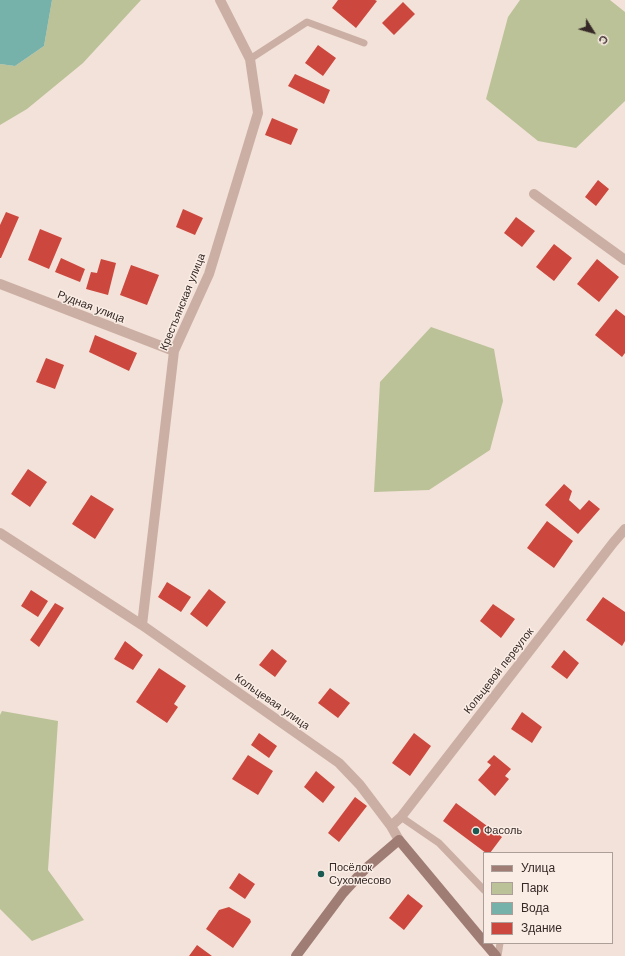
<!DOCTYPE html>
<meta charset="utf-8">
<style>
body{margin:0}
#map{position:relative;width:625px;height:956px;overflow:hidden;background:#f3e2d9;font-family:"Work Sans",sans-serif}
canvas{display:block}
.legend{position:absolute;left:483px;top:852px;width:130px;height:92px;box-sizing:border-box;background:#faede5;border:1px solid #ac9e99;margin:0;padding:5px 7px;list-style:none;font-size:12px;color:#362826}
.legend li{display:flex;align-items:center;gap:8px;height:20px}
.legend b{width:20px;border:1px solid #ac9e99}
.north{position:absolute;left:573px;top:12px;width:40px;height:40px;-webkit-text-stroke:3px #faede5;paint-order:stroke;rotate:127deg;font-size:11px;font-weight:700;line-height:16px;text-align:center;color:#362826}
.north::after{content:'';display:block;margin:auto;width:14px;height:18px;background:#362826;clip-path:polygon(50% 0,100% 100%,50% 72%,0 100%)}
</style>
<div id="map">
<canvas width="625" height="956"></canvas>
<ul class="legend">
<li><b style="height:5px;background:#9f7d75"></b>Улица</li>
<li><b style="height:11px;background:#bbc298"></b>Парк</li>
<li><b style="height:11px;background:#76b1aa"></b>Вода</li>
<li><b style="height:11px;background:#cc473d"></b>Здание</li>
</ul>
<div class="north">С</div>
</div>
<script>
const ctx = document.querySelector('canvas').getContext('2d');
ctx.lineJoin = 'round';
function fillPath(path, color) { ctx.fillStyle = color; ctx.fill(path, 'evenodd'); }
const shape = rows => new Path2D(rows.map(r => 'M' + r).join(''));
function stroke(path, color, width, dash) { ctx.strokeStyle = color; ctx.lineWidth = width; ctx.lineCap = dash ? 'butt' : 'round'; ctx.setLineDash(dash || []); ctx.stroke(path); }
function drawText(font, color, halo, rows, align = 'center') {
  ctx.font = font + ' "Work Sans",sans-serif'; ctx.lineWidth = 3; ctx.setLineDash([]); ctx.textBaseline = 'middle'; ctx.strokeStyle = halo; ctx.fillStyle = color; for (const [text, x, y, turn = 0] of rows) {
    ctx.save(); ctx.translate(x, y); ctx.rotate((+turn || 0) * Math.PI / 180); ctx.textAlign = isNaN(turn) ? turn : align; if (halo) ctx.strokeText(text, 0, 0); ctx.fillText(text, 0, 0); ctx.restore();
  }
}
fillPath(shape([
 [52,0,141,0,83,63,27,109,0,125,0,64,15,66,44,46],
 [520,0,610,0,625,12,625,101,576,148,538,141,486,99,508,17],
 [431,327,494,349,503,401,490,450,429,490,374,492,380,382],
 [2,711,58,721,48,870,84,920,32,941,0,909,0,715]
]), '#bbc298');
fillPath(shape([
 [0,0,52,0,44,46,15,66,0,64]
]), '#76b1aa');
fillPath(shape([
 [338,0,375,0,377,1,356,28,332,8],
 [403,2,415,14,394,35,382,23],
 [318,45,336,58,323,76,305,63],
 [295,74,330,90,324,104,288,86],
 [272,118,298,129,291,145,265,135],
 [598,180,609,189,596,206,585,197],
 [183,209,203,218,195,235,176,227],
 [6,212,19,217,1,258,0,258,0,225],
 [516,217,535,231,522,247,504,233],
 [40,229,62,238,49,269,28,260],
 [554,244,572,258,554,281,536,267],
 [61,258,85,269,80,282,55,272],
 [101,259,116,263,108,295,86,289,91,272,97,273],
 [597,259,619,277,599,302,577,284],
 [131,265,159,275,147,305,120,295],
 [616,309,625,316,625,353,622,357,595,335],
 [95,335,137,353,129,371,89,352],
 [46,358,64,365,55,389,36,382],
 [28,469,47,482,30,507,11,494],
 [564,484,572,491,569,500,580,510,589,500,600,509,578,534,545,505],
 [91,495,114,509,95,539,72,524],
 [547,521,573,541,554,568,527,548],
 [167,582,191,597,181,612,158,597],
 [209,589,226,602,207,627,190,614],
 [31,590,48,601,38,617,21,606],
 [603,597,625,612,625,641,622,646,586,620],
 [55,603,64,608,39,647,30,640],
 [493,604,515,619,501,638,480,621],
 [125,641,143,655,133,670,114,659],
 [272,649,287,661,275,677,259,665],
 [564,650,579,663,567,679,551,667],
 [159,668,186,686,174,704,178,707,167,723,136,702],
 [330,688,350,703,338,718,318,703],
 [522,712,542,727,532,743,511,729],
 [259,733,277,746,269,758,251,745],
 [414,733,431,746,410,776,392,763],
 [248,755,273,771,258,795,232,779],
 [494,755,511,769,505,776,509,779,495,796,478,780,491,765,487,762],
 [316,771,335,787,323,803,304,787],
 [355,797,367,806,339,842,328,833],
 [456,803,502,837,490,853,486,853,443,821],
 [239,873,255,884,245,899,229,888],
 [408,894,423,906,404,930,389,918],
 [229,907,250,919,251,922,233,948,206,929,219,910],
 [197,945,212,956,189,956]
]), '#cc473d');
stroke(shape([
 [250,59,307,22,364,43],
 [401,817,439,843,484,890],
 [498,956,500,943]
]), '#cbafa4', 7);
stroke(shape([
 [534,194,625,260],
 [0,284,174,351],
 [0,533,142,625,339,763,360,785,391,826,399,840],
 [142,625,174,351,209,274,258,113,250,59,220,0],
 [391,826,401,817,613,543,625,529]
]), '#cbafa4', 10);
stroke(shape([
 [485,943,496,956],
 [296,956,343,893,365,869,399,840,484,942]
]), '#9f7d75', 10);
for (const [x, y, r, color] of [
 [476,831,4,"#1a5a53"],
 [321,874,4,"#1a5a53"]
]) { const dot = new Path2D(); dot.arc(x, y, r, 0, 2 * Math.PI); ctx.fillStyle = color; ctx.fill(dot); stroke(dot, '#faede5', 1.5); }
drawText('11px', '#362826', '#faede5', [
 ["Крестьянская улица",183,302,-68],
 ["Рудная улица",91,307,21],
 ["Кольцевой переулок",499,671,-52],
 ["Кольцевая улица",272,702,35]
]);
drawText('11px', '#362826', '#faede5', [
 ["Фасоль",484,831],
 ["Посёлок",329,868],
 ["Сухомесово",329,881]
], 'left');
</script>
